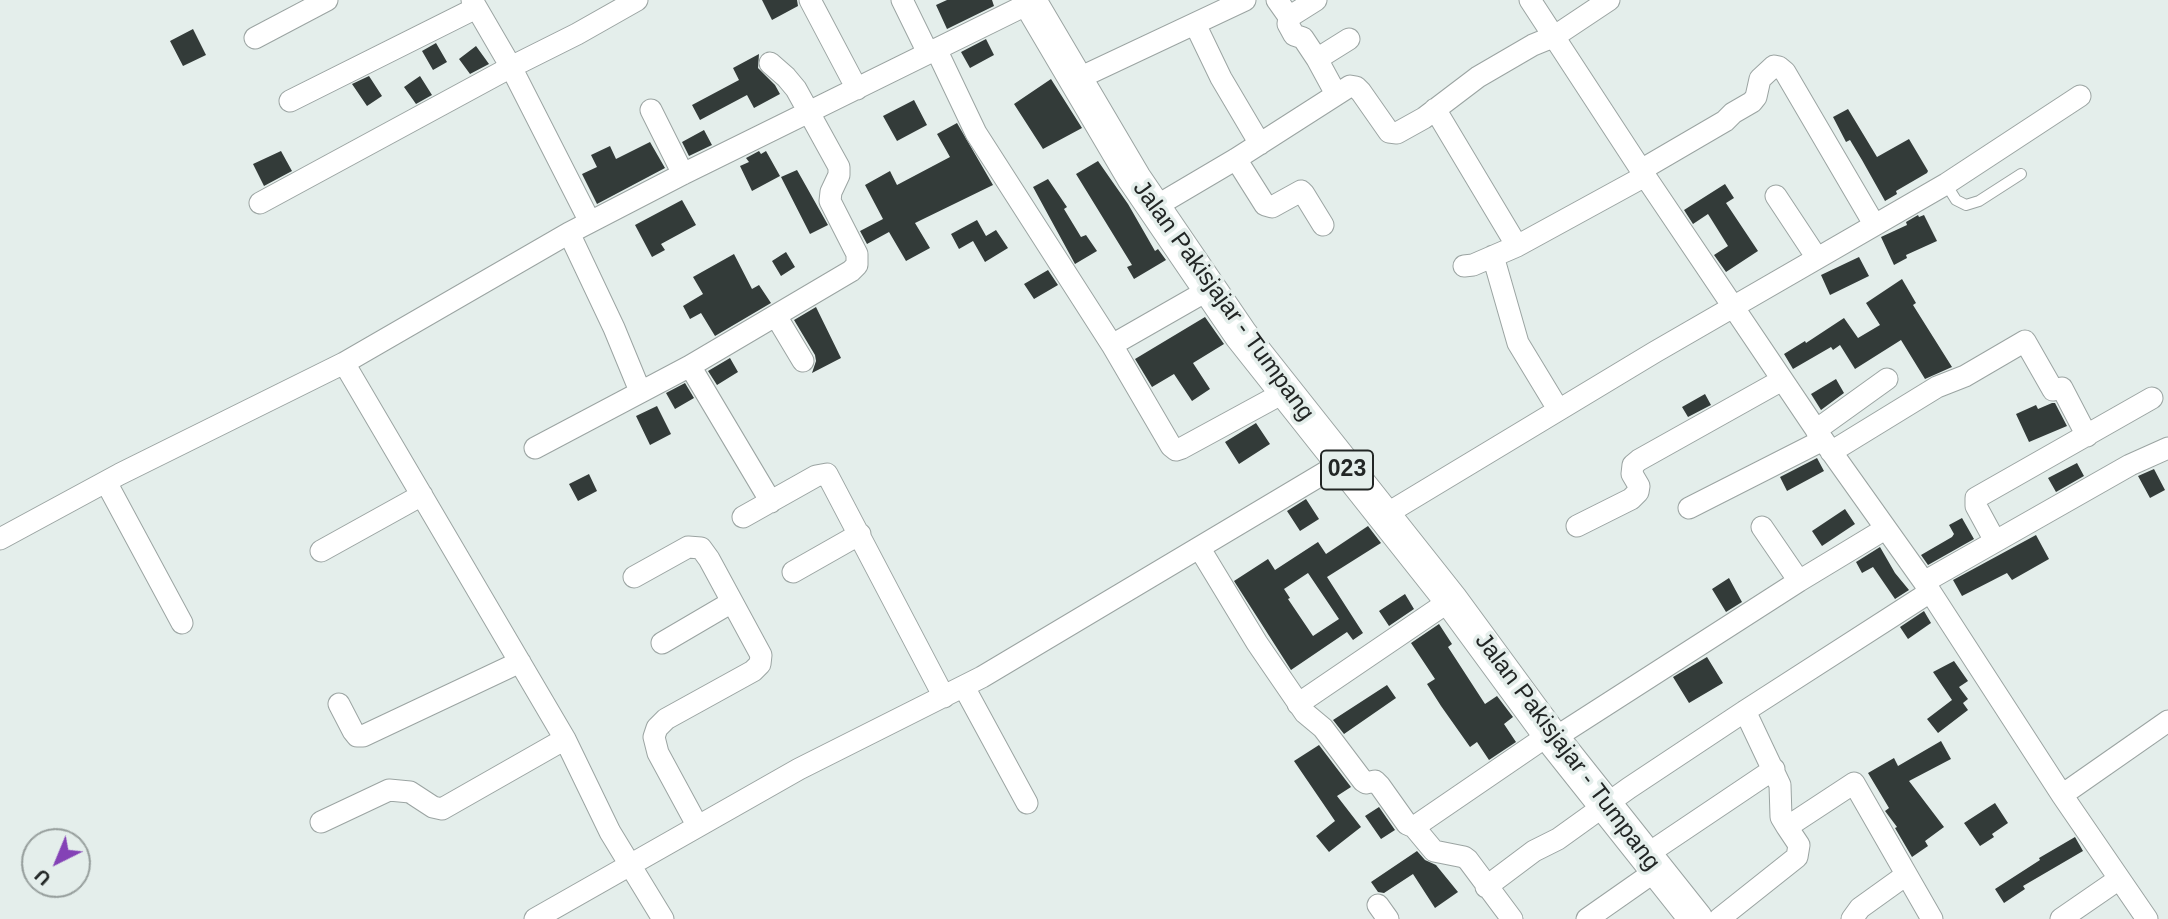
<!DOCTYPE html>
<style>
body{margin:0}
#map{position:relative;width:2168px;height:919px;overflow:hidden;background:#e4eeeb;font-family:Arial,sans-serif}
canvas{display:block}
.north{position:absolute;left:21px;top:828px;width:70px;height:70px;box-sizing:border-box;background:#e4eeeb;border:2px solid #969e9c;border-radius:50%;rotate:223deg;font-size:19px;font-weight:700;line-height:28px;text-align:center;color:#222625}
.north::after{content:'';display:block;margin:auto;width:24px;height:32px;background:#8442b6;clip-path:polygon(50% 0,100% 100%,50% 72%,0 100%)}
</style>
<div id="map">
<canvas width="2168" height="919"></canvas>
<div class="north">U</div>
</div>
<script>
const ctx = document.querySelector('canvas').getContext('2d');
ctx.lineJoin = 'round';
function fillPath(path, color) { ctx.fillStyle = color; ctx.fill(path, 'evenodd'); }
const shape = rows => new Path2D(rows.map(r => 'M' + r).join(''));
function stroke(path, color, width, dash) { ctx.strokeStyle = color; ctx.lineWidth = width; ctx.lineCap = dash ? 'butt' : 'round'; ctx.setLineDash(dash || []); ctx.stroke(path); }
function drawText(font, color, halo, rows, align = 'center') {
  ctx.font = font + ' Arial,sans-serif'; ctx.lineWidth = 7; ctx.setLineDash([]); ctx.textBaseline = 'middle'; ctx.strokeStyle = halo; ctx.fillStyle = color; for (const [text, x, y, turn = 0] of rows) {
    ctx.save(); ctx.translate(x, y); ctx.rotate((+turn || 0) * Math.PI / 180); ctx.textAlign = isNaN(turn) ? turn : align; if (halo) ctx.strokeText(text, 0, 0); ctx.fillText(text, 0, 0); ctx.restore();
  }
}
fillPath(shape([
 [762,0,797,0,798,6,772,20],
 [947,0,992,0,994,6,947,29,936,5],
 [193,29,206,55,183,66,170,41],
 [986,39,994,55,970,68,961,52],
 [436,43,447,62,433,70,422,51],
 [476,46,489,64,470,74,459,59],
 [759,54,758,68,775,85,780,94,754,108,747,95,700,120,692,105,739,80,733,68],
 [369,76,382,96,367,106,352,84],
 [420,76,432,95,416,104,404,87],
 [1051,79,1082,128,1043,149,1014,104],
 [914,100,927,125,897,141,883,116],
 [1848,109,1877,157,1909,139,1928,171,1927,173,1896,191,1897,194,1885,201,1862,160,1850,140,1846,142,1833,117],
 [957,123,993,185,915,223,930,248,906,261,889,232,867,244,860,231,883,219,865,185,890,171,897,185,950,157,937,134],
 [704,130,712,145,689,156,682,142],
 [650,142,665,168,597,204,582,174,597,167,591,155,610,146,616,159],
 [281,151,292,171,264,186,253,164],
 [759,151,761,154,766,151,780,176,752,191,740,166,749,162,746,158],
 [1098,161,1128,204,1155,251,1158,249,1166,260,1134,279,1127,267,1132,265,1076,174],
 [797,170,828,225,810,234,781,177],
 [1048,179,1067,207,1064,209,1081,237,1086,235,1097,251,1075,264,1033,187],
 [1725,184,1734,198,1726,203,1758,251,1726,272,1714,255,1728,246,1708,214,1693,224,1684,210],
 [682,200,696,225,661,244,665,250,652,257,635,225],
 [1918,215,1919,217,1924,215,1937,241,1906,255,1907,258,1894,265,1881,237,1907,225,1906,222],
 [977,220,986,236,996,230,1008,248,985,262,973,241,959,249,951,234],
 [786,252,795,267,781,276,772,261],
 [734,254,752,289,759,285,771,303,715,336,701,313,690,319,683,306,703,294,693,277],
 [1859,257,1869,276,1830,295,1821,275],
 [1048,270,1058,285,1034,299,1024,284],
 [1902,279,1916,303,1913,305,1952,367,1925,379,1901,340,1855,369,1840,345,1833,350,1831,347,1793,369,1784,354,1805,341,1806,343,1844,318,1858,338,1880,325,1866,303],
 [816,307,841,358,812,373,816,361,815,355,794,320],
 [1205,317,1224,344,1193,363,1210,389,1192,401,1174,374,1152,387,1135,359],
 [730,358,738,372,717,385,708,371],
 [1836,379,1844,393,1821,410,1811,394],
 [685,383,694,398,675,409,666,393],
 [1705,394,1711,405,1688,417,1682,407],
 [2052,403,2055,403,2067,426,2029,442,2016,414,2036,405,2038,409],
 [657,406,671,434,650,445,636,416],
 [1256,423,1270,444,1239,464,1225,442],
 [1817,458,1824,471,1787,491,1780,477],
 [2077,463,2084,476,2056,492,2048,478],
 [2154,469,2165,490,2150,498,2138,476],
 [589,474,597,491,578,501,569,484],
 [1306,499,1319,519,1300,531,1287,511],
 [1845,509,1855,524,1822,546,1812,531],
 [1962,518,1974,539,1928,565,1921,555,1952,537,1954,534,1949,525],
 [1368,526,1381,543,1327,577,1363,633,1353,640,1347,632,1291,670,1234,581,1268,559,1275,570,1318,542,1326,554],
 [1308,573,1339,619,1313,636,1288,599,1290,598,1284,589],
 [2036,535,2049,559,2012,580,2007,573,1962,596,1953,580],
 [1880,547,1895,573,1909,590,1895,599,1873,567,1862,573,1856,562],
 [1729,578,1742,602,1726,612,1712,589],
 [1405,594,1414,609,1389,626,1379,611],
 [1924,611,1931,623,1908,639,1900,627],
 [1439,624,1452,644,1448,647,1485,704,1497,696,1513,717,1504,724,1516,742,1489,760,1477,742,1470,747,1441,706,1427,684,1435,679,1411,643],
 [1707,657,1723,683,1689,703,1673,677],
 [1954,661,1968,681,1959,687,1968,699,1963,703,1968,710,1938,733,1927,719,1952,700,1933,672],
 [1387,685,1396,698,1344,734,1333,720],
 [1941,741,1951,759,1909,781,1944,827,1925,841,1928,846,1912,857,1895,828,1897,827,1885,811,1889,808,1868,773,1894,758,1898,766],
 [1319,745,1351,787,1337,796,1361,827,1329,852,1316,836,1335,821,1294,761],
 [1995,803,2008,823,1992,834,1994,837,1980,846,1964,823],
 [1379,807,1395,830,1381,839,1365,816],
 [2075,837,2083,851,2023,886,2025,889,2004,903,1995,889,2040,860,2039,858],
 [1417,851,1425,860,1436,865,1458,892,1435,908,1413,874,1384,893,1378,892,1371,882]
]), '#333b39');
const lane = shape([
 [1946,184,1956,200,1966,205,1979,201,2021,174]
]);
const street = shape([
 [472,0,511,67,577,34,637,0],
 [810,0,857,89],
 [902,0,928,53],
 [1277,0,1289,17,1316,0],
 [1530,0,1645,176,1823,440,1924,582,2062,795,2147,919],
 [1289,17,1288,24,1294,35,1303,38,1317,59],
 [1195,24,1221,78,1260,144],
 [255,38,327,0],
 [936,49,976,133,1112,345,1171,446,1176,450,1182,448,1285,392],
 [1075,80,1245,0],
 [1336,94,1317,59,1349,39],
 [290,101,476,8],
 [1435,109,1517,246],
 [651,110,683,174],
 [1236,159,1265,205,1272,207,1301,191,1304,194,1323,225],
 [1641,170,1725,121,1733,113,1752,102,1756,97,1760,79,1774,66,1779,67,1785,72,1874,224],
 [1776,196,1817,258],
 [260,203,511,67,590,222],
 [1153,208,1236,159,1350,86,1356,87,1361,92,1389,132,1397,133,1424,118,1478,77,1533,45,1555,36,1609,0],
 [569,233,614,328,640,391],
 [1493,256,1518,343,1558,409],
 [1464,266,1473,265,1517,246,1645,176],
 [776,316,803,361],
 [1112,345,1210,289],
 [344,363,565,739,610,832,663,919],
 [690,366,771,502],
 [1816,430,1887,379],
 [535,448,690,366,851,271,857,265,857,254,830,201,831,192,839,175,839,167,796,89,786,77,770,63],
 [1831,452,1937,387,1965,376,2025,341,2053,390,2062,388,2087,436],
 [106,482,182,623],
 [1689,508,1823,440],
 [1383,516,1655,352,1946,184,2080,96],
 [743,517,816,476,827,474,944,697],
 [1577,526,1631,499,1638,492,1639,486,1632,474,1633,465,1639,460,1782,380],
 [1762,527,1799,581],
 [0,539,120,474,344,363,569,233,683,174,1030,3],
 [1995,541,1976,506,1976,498,2152,398],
 [1200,549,1257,643,1305,713,1323,728,1363,781,1366,783,1375,781,1380,786,1407,824,1414,827,1434,851,1464,857,1468,860,1512,919],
 [321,551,422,495],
 [793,572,860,534],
 [634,577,688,547,701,548,709,559,761,655,760,664,753,671,666,719,657,728,654,737,658,753,697,825],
 [1924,582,2130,465,2168,448],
 [662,643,732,602],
 [964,687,1027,803],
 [339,704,353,731,357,736,363,736,520,662],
 [1298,704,1451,600],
 [1745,711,1780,785,1781,817,1787,827],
 [1553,739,1799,581,1885,529],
 [2062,795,2168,721],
 [321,822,389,790,410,792,433,807,442,809,565,739],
 [1414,827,1550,734],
 [1646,855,1774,769],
 [1486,887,1534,851,1558,839,1629,788,1745,711,1930,592],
 [1378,905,1388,919],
 [535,919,799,769,982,677,1341,463],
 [1587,919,1657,870],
 [1719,919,1797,857,1799,845,1787,827,1854,783,1932,919],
 [1852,919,1860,908,1906,875],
 [2061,919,2119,879]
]);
const primary = shape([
 [1029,0,1134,178,1241,335,1451,600,1553,739,1696,919]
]);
stroke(lane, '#9ba4a2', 12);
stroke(street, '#9ba4a2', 23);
stroke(primary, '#9ba4a2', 35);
stroke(lane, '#fff', 10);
stroke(street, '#fff', 21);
stroke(primary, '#fff', 33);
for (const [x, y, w] of [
 [1347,470,52]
]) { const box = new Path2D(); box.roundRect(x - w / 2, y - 19.5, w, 39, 5); ctx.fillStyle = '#e4eeeb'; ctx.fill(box); stroke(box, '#222625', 2); }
drawText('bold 23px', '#222625', null, [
 ["023",1347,470]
]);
drawText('24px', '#222625', '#e4eeeb', [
 ["Jalan Pakisjajar - Tumpang",1223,301,54],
 ["Jalan Pakisjajar - Tumpang",1567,752,53]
]);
</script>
